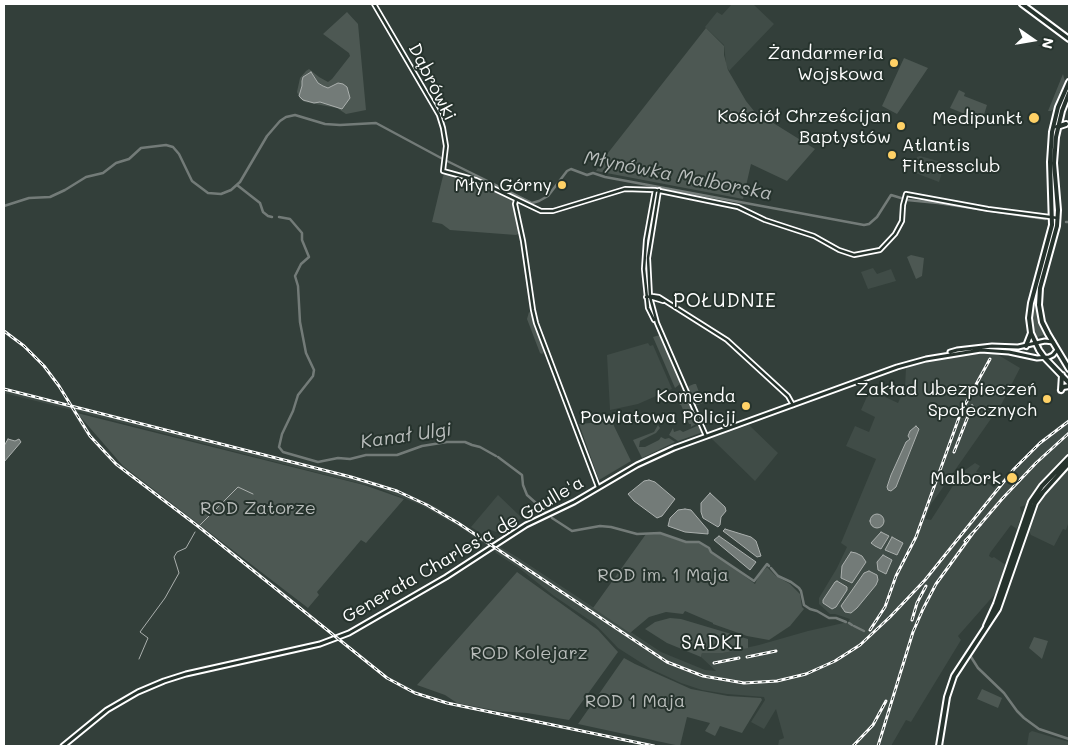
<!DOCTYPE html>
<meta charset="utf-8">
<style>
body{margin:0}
#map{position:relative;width:1073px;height:750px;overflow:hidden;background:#333f3a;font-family:Mali,sans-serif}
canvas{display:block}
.frame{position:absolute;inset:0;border:5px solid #fff;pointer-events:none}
.north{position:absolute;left:1008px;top:15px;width:50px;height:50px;-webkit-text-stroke:4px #26332d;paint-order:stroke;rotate:103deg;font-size:14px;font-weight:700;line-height:20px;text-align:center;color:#fff}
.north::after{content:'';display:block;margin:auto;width:18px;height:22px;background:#fff;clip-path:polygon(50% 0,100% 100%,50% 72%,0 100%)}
</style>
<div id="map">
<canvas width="1073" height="750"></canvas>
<div class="frame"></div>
<div class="north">N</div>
</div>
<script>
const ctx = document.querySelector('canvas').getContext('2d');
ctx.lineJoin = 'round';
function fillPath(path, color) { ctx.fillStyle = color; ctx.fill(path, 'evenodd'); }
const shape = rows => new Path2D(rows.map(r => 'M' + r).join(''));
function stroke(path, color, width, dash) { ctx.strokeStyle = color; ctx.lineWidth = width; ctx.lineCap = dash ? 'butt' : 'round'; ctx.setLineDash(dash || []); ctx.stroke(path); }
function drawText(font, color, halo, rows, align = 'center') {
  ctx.font = font + ' Mali,sans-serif'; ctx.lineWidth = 4; ctx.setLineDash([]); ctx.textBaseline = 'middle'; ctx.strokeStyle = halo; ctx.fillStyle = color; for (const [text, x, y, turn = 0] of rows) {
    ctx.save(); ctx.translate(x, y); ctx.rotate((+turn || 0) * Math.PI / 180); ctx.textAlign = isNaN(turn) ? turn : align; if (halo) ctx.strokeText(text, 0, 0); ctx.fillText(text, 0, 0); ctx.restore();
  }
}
fillPath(shape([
 [732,4,753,4,774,24,729,71,726,64,724,45,705,27,717,12,722,15],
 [920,156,945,163,939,182,913,172,917,157],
 [873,268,877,274,891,269,896,281,868,289,861,272],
 [648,343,650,346,653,345,672,389,638,404,610,410,607,355],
 [973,353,995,353,1020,368,1002,403,939,493,931,504,925,519,931,520,961,473,975,463,980,466,976,472,981,473,983,479,994,488,1042,441,1041,440,1069,418,1069,454,1034,493,1026,505,1020,507,1022,514,1017,529,1011,525,990,553,989,556,992,558,994,557,1007,566,995,594,958,636,961,640,911,722,906,720,891,746,860,746,858,744,855,746,778,746,779,740,784,738,776,709,764,729,751,722,765,700,764,697,727,694,702,690,681,683,651,669,618,648,595,624,554,596,519,568,496,553,493,549,500,547,517,557,661,652,705,670,716,671,701,657,702,653,723,653,759,645,808,631,848,622,850,619,835,614,830,614,819,604,819,598,837,568,847,547,841,543,876,459,846,446,855,426,869,432,875,417,861,410,870,390,898,403,905,388,906,368,924,362],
 [4,388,65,403,69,405,72,410,4,393],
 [72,405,376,482,410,495,436,507,491,542,492,544,489,546,458,526,421,505,378,488,76,411,93,437,118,464,193,521,336,636,333,637,204,532,109,460,86,434,73,413,73,411,75,409],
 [749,425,778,453,755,481,711,438],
 [1069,467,1069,521,1066,530,1063,529,1054,546,1031,535,1029,531,1043,496],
 [498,495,522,518,496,532,488,529,485,536,471,527],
 [340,639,388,677,425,695,461,705,660,746,648,746,454,706,430,700,403,689,382,676,337,640],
 [1032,731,1069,742,1069,746,1027,746,1029,733]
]), '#404c47');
fillPath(shape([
 [347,12,358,24,366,110,346,114,337,108,305,102,300,99,297,92,300,78,306,71,309,69,319,77,328,82,332,79,350,56,349,53,323,34],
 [706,28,724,46,724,55,728,70,746,101,754,111,815,149,787,181,751,164,743,199,596,171,604,158],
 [904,58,928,68,897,114,882,106],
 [1063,74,1065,82,1054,109,1051,111,1048,111],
 [959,90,965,93,964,96,987,105,983,118,974,120,975,118,950,108],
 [447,173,478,182,512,199,520,233,516,235,450,230,442,224,432,222,443,176],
 [911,255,924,258,922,276,916,279,907,257],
 [1047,255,1037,303,1040,322,1046,334,1035,338,1031,319,1032,308],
 [529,312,532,314,545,351,542,354,540,353,527,319],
 [660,335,679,378,680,384,675,388,653,337],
 [694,384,696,384,703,403,698,405,693,404,687,390,689,386],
 [685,397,688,399,698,421,696,424,691,427,691,424,689,424,681,405,680,405,678,402],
 [77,413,364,485,404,499,366,543,361,540,317,592,319,595,308,608,123,466],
 [613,421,614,426,631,461,599,480,579,424],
 [658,425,660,428,656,433,640,441,639,447,645,447,659,440,661,437,665,439,669,438,675,442,642,458,633,440,654,432],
 [697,426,700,427,703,432,678,441,669,435,673,428,674,432,680,430,683,432],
 [646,534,661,534,686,543,702,543,713,554,726,562,755,584,759,575,767,567,776,576,790,584,800,594,802,607,804,609,790,626,769,640,747,636,713,624,713,623,685,611,683,614,666,612,649,617,630,633,593,608],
 [517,572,598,630,618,652,569,720,527,713,498,711,457,703,445,695,417,685],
 [670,618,681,619,748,639,748,648,723,653,702,653,701,657,667,643,645,629,655,622],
 [1034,637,1048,641,1042,659,1029,648],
 [624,658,635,664,691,689,728,696,761,698,762,700,742,733,720,726,715,736,705,731,710,723,687,717,680,746,578,724],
 [982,689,1002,698,998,708,977,699]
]), '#4d5853');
const water = shape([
 [311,72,318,83,323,86,328,88,338,83,343,84,347,87,350,98,342,109,320,102,314,103,303,100,299,96,302,86,302,81,303,77,311,72],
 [916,426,919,429,896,487,891,491,888,490,887,487,891,475,906,442,910,439,908,436,910,431,916,426],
 [8,439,15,441,19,439,21,442,4,462,4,446,8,439],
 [649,480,655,482,675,499,662,516,657,518,634,501,628,494,644,481,649,480],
 [710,493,725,507,726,511,721,517,720,525,718,527,703,518,701,512,701,503,710,493],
 [685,509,691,510,708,530,708,534,685,532,668,526,670,518,678,510,685,509],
 '870 521a7 7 0 1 1 14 0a7 7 0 1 1-14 0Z',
 [725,529,751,537,756,541,761,556,757,557,727,534,723,531,725,529],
 [881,532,889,536,881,549,875,546,871,543,881,532],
 [719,536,756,562,750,570,714,540,719,536],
 [892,537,903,543,897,555,885,550,892,537],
 [851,552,856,553,862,556,866,562,852,583,841,578,842,566,851,552],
 [883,555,892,560,886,574,878,570,877,562,883,555],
 [869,571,877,575,878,580,876,585,857,608,851,613,845,612,841,606,864,573,869,571],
 [837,581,847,587,847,590,836,607,832,609,823,603,823,600,835,582,837,581]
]);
fillPath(water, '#737b78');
stroke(water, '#abb0ae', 1);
stroke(shape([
 [200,525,238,487,253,494],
 [139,659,148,638,140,632,165,598,179,573,174,557,177,552,186,548,195,532]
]), '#abb0ae', 1);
stroke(shape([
 [237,185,260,203,263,212,268,216,272,217],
 [907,200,938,203,1045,219],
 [4,206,29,198,50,197,65,190,86,177,103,173,116,163,129,159,141,148,166,145,173,147,179,154,192,181,208,193,221,194,231,190,240,182,267,136,280,121,286,117,295,115,325,124,340,125,376,123,441,158,532,203,539,201,548,196,567,171,571,169,587,175,593,173,605,177,864,225,869,224,877,217,891,195,901,198],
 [279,217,290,219,302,233,302,240,309,257,301,264,295,276,298,286,300,322,306,353,314,370,313,376,298,395,293,411,282,434,279,447,283,452,318,462,338,458,350,459,366,455,397,455,422,446,447,442,465,442,472,445,480,447,496,456],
 [1066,222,1069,222],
 [498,457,522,475,523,485,527,495,545,511],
 [552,518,572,531,600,526,611,527,637,534,660,533,686,542,699,542,709,548,711,552,754,581,767,564,769,566],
 [771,568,778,576,791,582,799,588,801,591,804,605,810,609,817,611,829,618,836,618,846,622],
 [849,623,852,625],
 [854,626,864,631],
 [971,657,978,668,1004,693,1017,711,1024,718,1039,729,1069,739]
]), '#737b78', 2.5);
const tertiary = shape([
 [374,4,439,115,443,128,446,146,443,171,476,180,541,211,553,211,625,189,655,190,738,207,765,220,814,236,839,250,854,255,880,250,895,234,902,221,903,205,906,194,988,209,1058,218],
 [659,190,648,258,650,297,657,323,706,436],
 [516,200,515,204,523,241,533,310,536,323,598,487],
 [646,297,652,296,659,297,727,340,788,396,793,405],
 [650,297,663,301],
 [654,320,648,308,644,269,646,240,655,190]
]);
const secondary = shape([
 [950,352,957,350,992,346,1018,347,1045,341,1053,342],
 [63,746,107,710,138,692,164,681,186,674,320,644,349,633,446,577,526,525,574,502,637,465,674,448,897,367,926,359,981,350,1009,352,1037,358,1049,357,1053,355,1057,350]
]);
const primary = shape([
 [1022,4,1069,39],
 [1069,82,1058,107,1052,132,1050,162,1052,225,1031,303,1029,318,1031,333,1039,350,1044,357,1069,383],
 [1069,93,1062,111,1056,137,1054,163,1058,210,1057,226,1040,288,1039,305,1042,322,1048,334,1069,369],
 [1057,127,1066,124],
 [1026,346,1031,333],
 [1061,390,1062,375],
 [1061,390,1063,387,1069,386],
 [986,626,996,604,1031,502,1042,486,1069,458],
 [939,746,947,697,954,676,998,609,1035,503,1043,492,1069,463]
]);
stroke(tertiary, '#fff', 6);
stroke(secondary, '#fff', 7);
stroke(primary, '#fff', 8);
stroke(tertiary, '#26332d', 2.5);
stroke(secondary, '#26332d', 3);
stroke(primary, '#26332d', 4);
const rail = shape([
 [4,331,24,346,44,366,59,386,90,436,116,464,199,527,387,678,415,693,447,703,654,746],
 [4,389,351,477,397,491,427,505,458,523,667,662,703,676,744,683,777,681,806,674,835,661,860,645,890,617,925,580,1014,469,1040,443,1069,421],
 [954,452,972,406],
 [965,541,981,524],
 [912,620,917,603,926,586],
 [870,630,885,607,896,576,916,537,961,412,990,359],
 [747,657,776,651],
 [714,663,739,658],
 [853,746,873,725,886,701],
 [878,746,913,632,923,609,936,584,973,533,1002,499,1036,463,1069,433]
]);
stroke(rail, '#fff', 3);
stroke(rail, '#26332d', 1, [4]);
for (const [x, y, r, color] of [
 [894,63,5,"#ffd166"],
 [1034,118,6,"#ffd166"],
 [901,126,5,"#ffd166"],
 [892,155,5,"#ffd166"],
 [562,185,5,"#ffd166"],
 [1047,399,5,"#ffd166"],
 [746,406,5,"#ffd166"],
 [1012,478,6,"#ffd166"]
]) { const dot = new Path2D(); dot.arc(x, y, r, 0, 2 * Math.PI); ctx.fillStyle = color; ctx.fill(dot); stroke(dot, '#26332d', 2); }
drawText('18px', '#fff', '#26332d', [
 ["Żandarmeria",884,53],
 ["Wojskowa",884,74],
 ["Kościół Chrześcijan",891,116],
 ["Baptystów",891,137],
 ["Medipunkt",1023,118],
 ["Atlantis",902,145,"left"],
 ["Fitnessclub",902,166,"left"],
 ["Młyn Górny",552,185],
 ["Zakład Ubezpieczeń",1037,389],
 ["Społecznych",1037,410],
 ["Komenda",736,396],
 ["Powiatowa Policji",736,417],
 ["Malbork",1001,478]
], 'right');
drawText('18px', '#fff', '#26332d', [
 ["Dąbrówki",432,82,63],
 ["Generała Charles'a de Gaulle'a",463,550,-30]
]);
drawText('18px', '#b8bcba', '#26332d', [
 ["ROD Zatorze",258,508],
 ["ROD im. 1 Maja",663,575],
 ["ROD Kolejarz",529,653],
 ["ROD 1 Maja",635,701]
]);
drawText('italic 19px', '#b9bdbc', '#26332d', [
 ["Młynówka Malborska",678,176,11],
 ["Kanał Ulgi",406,436,-8]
]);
ctx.letterSpacing = '1px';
drawText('19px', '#fff', '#26332d', [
 ["POŁUDNIE",725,301],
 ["SADKI",712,643]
]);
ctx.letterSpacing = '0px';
</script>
